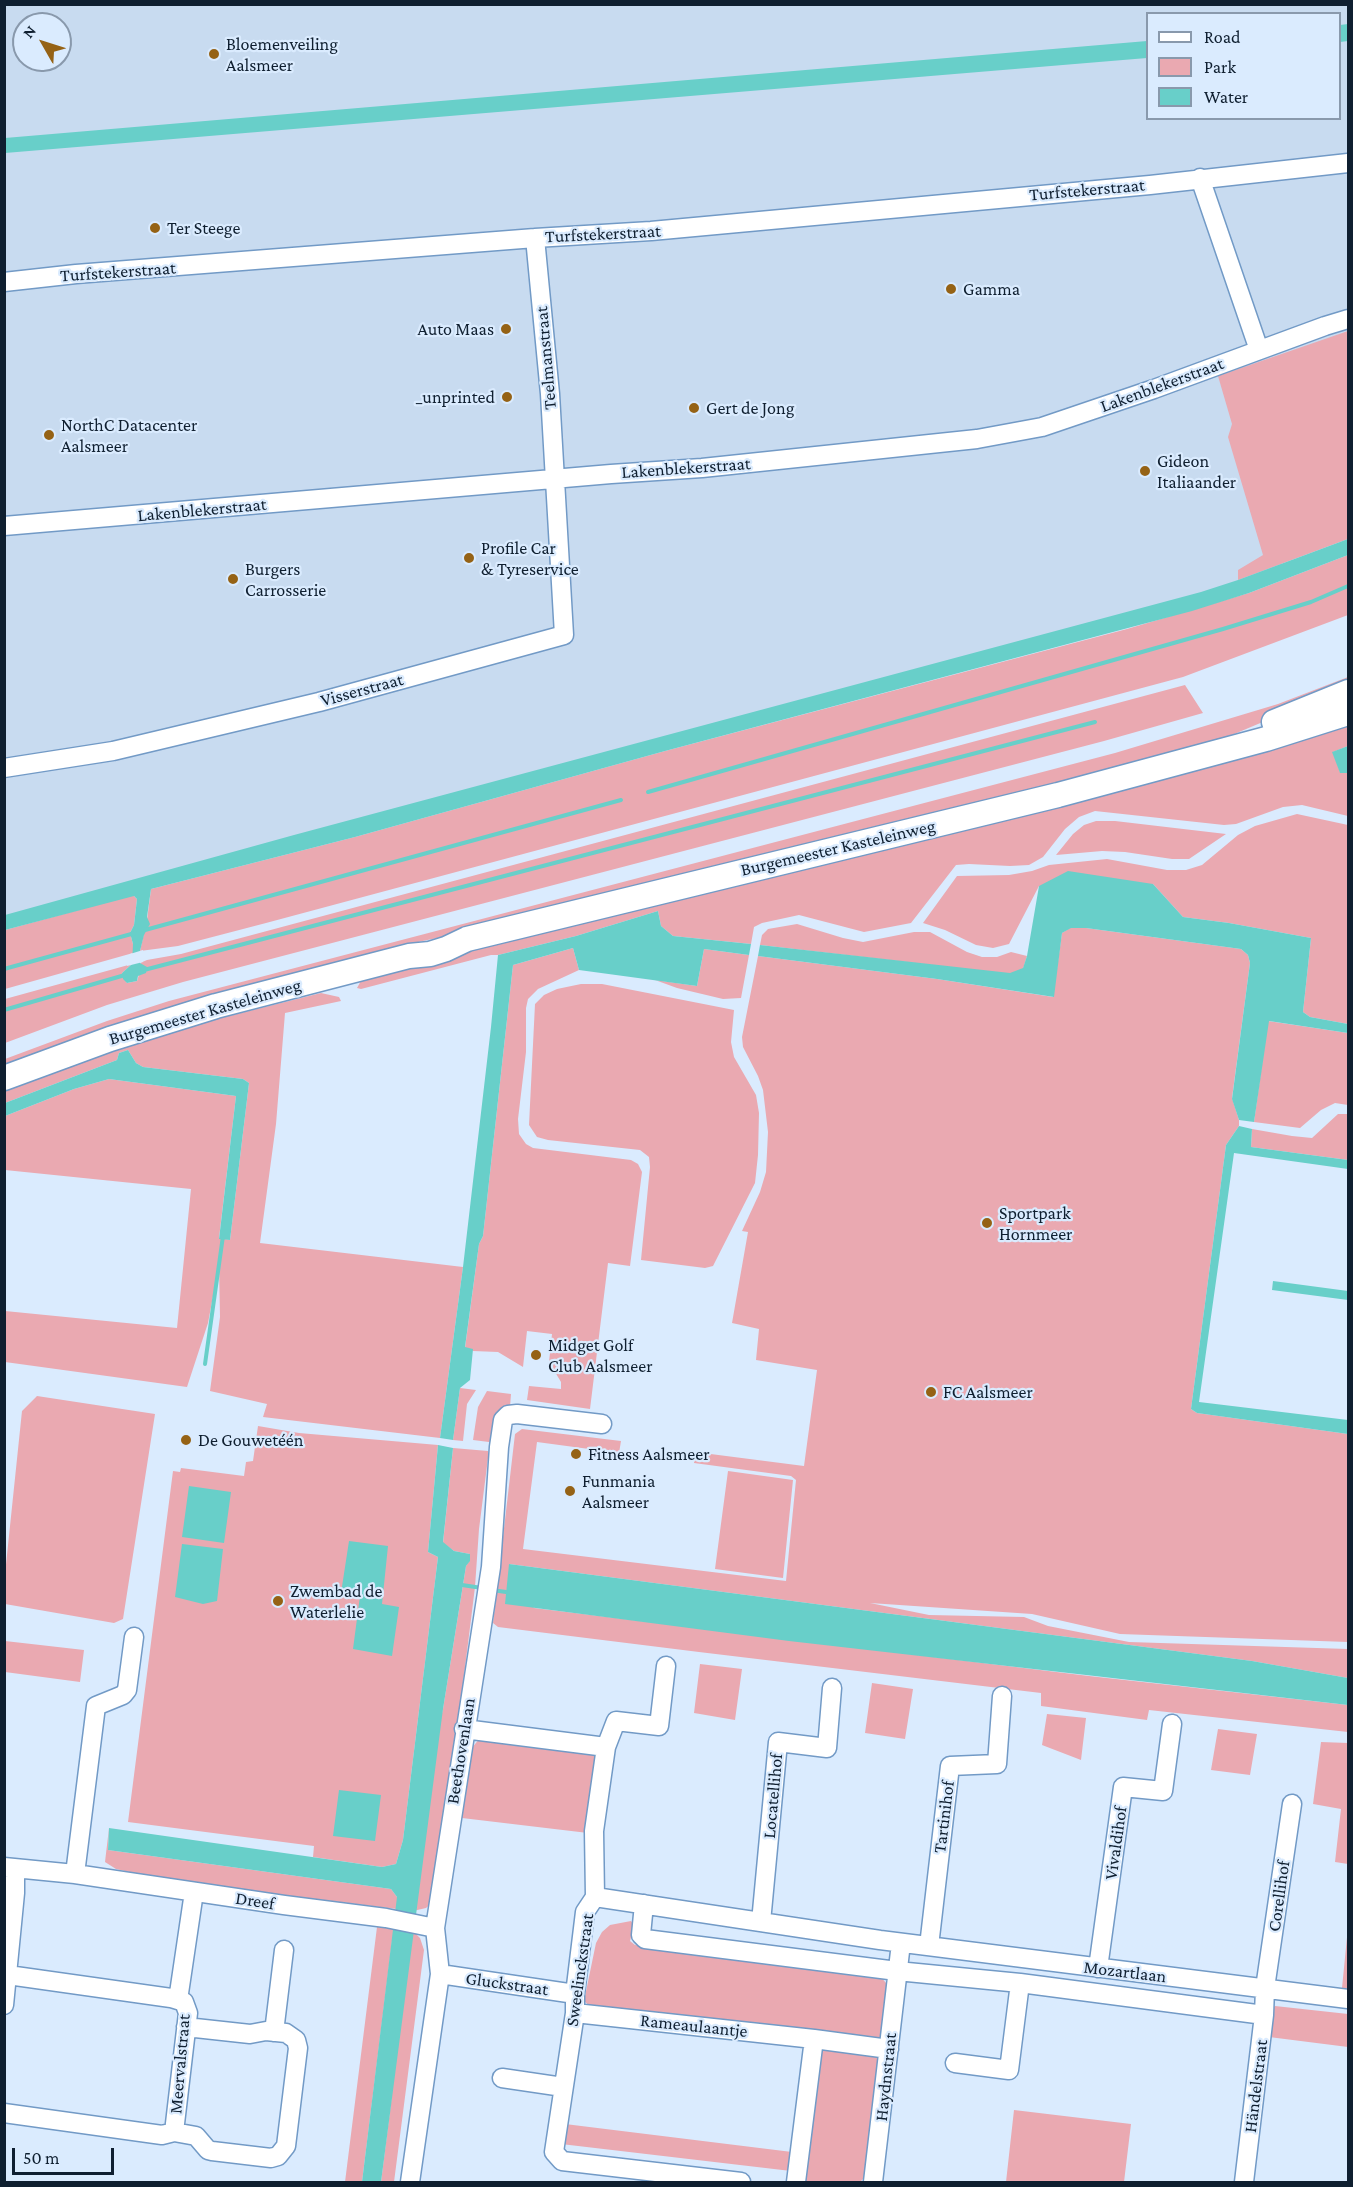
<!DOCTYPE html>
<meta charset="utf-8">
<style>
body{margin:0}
#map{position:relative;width:1353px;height:2187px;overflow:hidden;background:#daebfe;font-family:"Crimson Pro",serif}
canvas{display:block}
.frame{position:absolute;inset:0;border:6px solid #0f1f30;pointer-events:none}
.legend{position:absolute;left:1146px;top:12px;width:195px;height:108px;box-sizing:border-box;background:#daebfe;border:2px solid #8999ac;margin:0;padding:8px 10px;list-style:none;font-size:18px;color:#0f1f30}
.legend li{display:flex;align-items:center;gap:12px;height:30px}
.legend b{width:30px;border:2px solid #8999ac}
.north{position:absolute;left:12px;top:12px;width:60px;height:60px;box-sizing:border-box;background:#daebfe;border:2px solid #8999ac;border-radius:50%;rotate:309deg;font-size:16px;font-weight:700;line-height:24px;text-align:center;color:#0f1f30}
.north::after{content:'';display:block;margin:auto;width:21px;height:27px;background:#956215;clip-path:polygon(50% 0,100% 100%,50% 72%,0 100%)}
.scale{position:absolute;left:12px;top:2148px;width:102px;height:27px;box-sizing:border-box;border:3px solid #0f1f30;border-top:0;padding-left:8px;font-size:18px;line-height:21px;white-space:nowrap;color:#0f1f30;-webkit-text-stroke:4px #daebfe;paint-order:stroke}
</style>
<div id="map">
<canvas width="1353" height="2187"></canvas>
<div class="frame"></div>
<ul class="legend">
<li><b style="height:8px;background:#fff"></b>Road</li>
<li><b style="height:16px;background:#eaa9b1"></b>Park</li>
<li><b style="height:16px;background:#68cfc9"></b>Water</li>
</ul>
<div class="north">N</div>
<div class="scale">50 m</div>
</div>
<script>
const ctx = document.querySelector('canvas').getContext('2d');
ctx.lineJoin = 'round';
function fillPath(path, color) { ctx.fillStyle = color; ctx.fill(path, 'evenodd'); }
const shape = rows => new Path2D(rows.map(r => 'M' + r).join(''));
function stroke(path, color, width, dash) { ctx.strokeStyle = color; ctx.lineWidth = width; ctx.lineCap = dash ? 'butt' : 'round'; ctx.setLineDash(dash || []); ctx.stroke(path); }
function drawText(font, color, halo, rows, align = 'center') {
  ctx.font = font + ' "Crimson Pro",serif'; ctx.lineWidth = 4.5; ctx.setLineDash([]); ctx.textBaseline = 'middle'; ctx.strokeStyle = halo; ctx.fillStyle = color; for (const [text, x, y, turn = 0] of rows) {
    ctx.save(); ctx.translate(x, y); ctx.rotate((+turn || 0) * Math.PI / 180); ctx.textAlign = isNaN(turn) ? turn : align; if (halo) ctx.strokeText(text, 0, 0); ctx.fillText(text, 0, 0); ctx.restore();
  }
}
fillPath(shape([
 [5,5,1348,5,1348,365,1279,572,5,918],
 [1148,14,1340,14,1340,118,1148,118],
 [24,24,60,24,60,60,24,60]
]), '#c8dbf0');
fillPath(shape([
 [1348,331,1348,539,1238,580,1238,570,1263,555,1228,437,1232,424,1218,376],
 [1348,555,1348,615,1183,677,266,923,178,946,140,951,147,920,151,889,355,837,665,751,1127,629,1249,593],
 [1348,677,1348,686,1213,743,1171,757,484,928,418,942,387,953,5,1070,5,1059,107,1021,169,1001,1115,753,1278,704],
 [1185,685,1203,713,1104,741,183,982,107,1005,5,1043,5,999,132,964,122,973,127,983,137,981,142,965,140,963,147,960,181,954,237,939],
 [1348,721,1348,746,1333,752,1340,772,1348,773,1348,816,1302,805,1283,807,1236,824,1224,825,1095,811,1079,817,1065,829,1043,857,1029,865,1010,866,969,864,956,865,911,923,864,932,799,915,762,923,754,927,751,944,673,936,661,926,658,911,576,936,498,955,491,955,361,989,357,988,362,979],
 [1297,814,1348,825,1348,1024,1310,1017,1303,1012,1311,938,1229,923,1183,917,1153,884,1039,886,1009,944,993,948,976,945,945,930,923,923,957,876,1009,875,1032,871,1049,865,1107,859,1167,870,1186,870,1202,865,1238,835,1255,826],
 [1096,821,1115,821,1226,834,1189,859,1172,859,1125,852,1102,851,1056,855,1073,834,1084,825],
 [130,896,134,896,137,899,134,925,130,933,133,944,133,953,5,989,5,930],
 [797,924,843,938,863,942,914,932,930,932,967,952,982,957,997,957,1011,952,1027,956,1023,969,1010,974,760,945,762,935,768,929],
 [1070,928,1086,928,1241,949,1248,955,1250,963,1232,1098,1239,1120,1239,1126,1226,1145,1191,1409,1197,1413,1348,1434,1348,1642,1120,1634,1032,1614,870,1603,929,1615,1024,1617,1048,1626,1129,1642,1348,1649,1348,1678,1252,1661,509,1564,534,1608,1089,1676,1348,1705,1348,1732,1149,1710,1147,1720,1041,1706,1041,1693,699,1652,498,1627,493,1623,515,1434,522,1429,621,1441,619,1453,537,1442,523,1549,786,1581,796,1480,791,1476,694,1463,695,1452,804,1466,817,1370,756,1360,759,1329,732,1323,748,1232,742,1231,760,1192,766,1172,768,1132,763,1090,758,1076,743,1047,742,1037,758,956,937,979,1053,997,1062,933],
 [573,948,579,970,538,989,528,999,526,1008,526,1052,518,1119,519,1134,526,1144,533,1148,631,1160,638,1164,642,1172,630,1266,608,1263,590,1409,527,1400,529,1386,561,1389,561,1382,549,1362,552,1334,527,1331,523,1367,498,1352,473,1351,465,1348,479,1244,483,1236,513,965],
 [704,949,749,955,741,998,723,999,677,988,655,980,697,986],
 [581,984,602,984,734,1010,731,1042,734,1057,756,1095,759,1113,758,1155,755,1183,713,1266,705,1268,641,1260,650,1167,649,1157,640,1150,548,1140,537,1137,529,1125,535,1004,544,995,557,989],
 [321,993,339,997,341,1001,285,1013,276,1124,260,1243,463,1267,440,1438,263,1417,267,1404,210,1391,220,1317,219,1264,208,1323,187,1387,5,1362,5,1311,177,1328,191,1189,5,1170,5,1116,74,1089,109,1079,236,1096,219,1238,230,1240,249,1083,243,1079,143,1067,136,1063,128,1050,119,1053,117,1060,5,1103,5,1087,152,1033,217,1019],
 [1268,1021,1348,1033,1348,1105,1335,1103,1321,1110,1300,1128,1254,1122],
 [1338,1114,1348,1114,1348,1160,1251,1147,1252,1129,1292,1136,1312,1138],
 [460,1388,476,1390,467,1404,463,1441,453,1440],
 [487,1391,511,1394,510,1407,502,1407,498,1415,495,1438,489,1442,473,1440,478,1407],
 [37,1396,155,1414,123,1619,114,1623,5,1604,5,1574,22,1411],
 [258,1426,299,1433,438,1445,428,1552,438,1557,403,1840,396,1864,382,1867,313,1857,314,1846,128,1822,173,1471,180,1472,181,1468,244,1476,246,1462,253,1461],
 [453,1448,488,1451,488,1458,479,1529,475,1587,438,1885,434,1901,426,1908,413,1911,170,1881,116,1869,105,1862,109,1828,108,1850,391,1889,397,1897,443,1709,466,1566,470,1560,470,1554,454,1551,443,1543],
 [728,1471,793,1480,783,1578,715,1569],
 [5,1641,84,1650,80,1682,5,1672],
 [700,1664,742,1669,735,1720,694,1713],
 [872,1683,913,1689,905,1739,865,1733],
 [1047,1714,1086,1718,1081,1760,1042,1745],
 [1218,1729,1257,1734,1250,1775,1211,1770],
 [480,1738,597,1753,588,1833,462,1818,471,1749],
 [1321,1742,1348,1743,1348,1864,1335,1862,1341,1809,1313,1804],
 [631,1921,634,1925,630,1941,635,1945,881,1977,886,1983,889,1991,882,2041,592,2008,584,2001,596,1943,602,1932,610,1925],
 [377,1927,413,1931,420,1938,424,1950,394,2182,381,2182,392,2095,392,1941,362,2182,345,2182],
 [1348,1927,1348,1989,1342,1988],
 [1275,2006,1348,2014,1348,2047,1269,2037,1272,2010],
 [815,2044,881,2051,865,2177,860,2182,798,2182],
 [1014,2110,1131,2124,1124,2182,1006,2182],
 [565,2124,792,2152,791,2171,561,2144]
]), '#eaa9b1');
fillPath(shape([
 [1348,24,1348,41,1340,42,1340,25],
 [1147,41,1147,58,5,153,5,138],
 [1348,539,1348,555,1249,593,1192,611,665,751,355,837,151,889,147,917,150,924,144,935,140,951,140,963,147,967,146,973,138,976,137,981,127,983,123,979,122,973,132,964,133,944,130,933,134,925,137,899,134,896,5,930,5,915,294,835,1201,592,1238,580],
 [1348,746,1348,773,1340,773,1332,752],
 [1068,871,1153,884,1183,917,1229,923,1311,938,1303,1012,1310,1017,1348,1024,1348,1033,1269,1021,1254,1122,1239,1120,1232,1099,1250,963,1248,955,1241,949,1086,928,1071,928,1062,933,1054,997,937,979,758,956,760,945,1010,973,1023,968,1027,956,1039,886],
 [658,911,661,926,673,936,751,944,749,955,704,949,697,986,579,970,573,948,513,965,483,1236,479,1244,465,1347,473,1349,470,1380,460,1388,453,1440,440,1438,463,1267,491,1027,498,955,576,936],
 [128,1050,136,1063,143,1067,243,1079,249,1083,230,1240,219,1239,236,1096,109,1079,74,1089,5,1116,5,1103,117,1060,119,1053],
 [1239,1126,1252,1129,1251,1147,1348,1160,1348,1169,1234,1153,1199,1402,1348,1420,1348,1434,1197,1413,1191,1409,1226,1145],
 [1273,1281,1348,1291,1348,1300,1272,1290],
 [438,1445,453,1448,443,1542,454,1551,470,1554,470,1561,466,1566,443,1709,381,2182,362,2182,397,1897,391,1889,108,1850,109,1828,382,1867,396,1864,403,1840,438,1557,428,1552],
 [189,1486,231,1492,224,1543,182,1537],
 [349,1541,388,1546,382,1604,399,1607,392,1656,353,1649,360,1596,341,1593],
 [182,1544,223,1549,217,1601,203,1604,175,1597],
 [509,1564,1252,1661,1348,1678,1348,1705,789,1641,505,1604],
 [339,1790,381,1795,375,1841,333,1836]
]), '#68cfc9');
fillPath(shape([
 [143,950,143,962,127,966,130,954]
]), '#daebfe');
stroke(shape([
 [648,792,1223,629,1311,602,1348,586],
 [145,930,621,800],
 [4,969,135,933],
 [144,970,1095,722],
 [4,1010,125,975],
 [205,1364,223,1236],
 [462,1585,482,1588],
 [492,1590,506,1592]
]), '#68cfc9', 4);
const minor = shape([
 [1200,178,1259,350],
 [4,282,76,274,535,238,651,231,1150,185,1348,163],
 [4,526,611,474,702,468,977,439,1042,427,1154,389,1325,326,1348,319],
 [4,768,113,751,319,702,564,635,550,394,535,238],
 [666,1666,659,1726,616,1721,606,1747,594,1831,595,1897,585,1912,575,1994,575,2013,554,2152,562,2161,741,2182],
 [464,1729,606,1747],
 [4,1867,75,1874,284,1905,386,1918,435,1928],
 [75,1874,96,1706,123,1695,127,1690,134,1637],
 [595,1897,880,1940,1348,1999],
 [644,1904,641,1935,645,1939,897,1971,1020,1983,1264,2015],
 [761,1922,778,1742,827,1748,832,1688],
 [929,1946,950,1766,997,1764,1002,1696],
 [1098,1968,1123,1787,1163,1791,1172,1724],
 [440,1974,575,1994],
 [178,2000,194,1892],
 [4,2005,15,1893,15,1868],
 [575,2013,814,2039],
 [274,2032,284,1950],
 [955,2063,1009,2070,1020,1983],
 [502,2078,563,2087],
 [4,2113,162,2135,174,2132,188,2013,184,2002,171,1998,8,1975],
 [174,2132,196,2136,208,2150,212,2151,271,2158,278,2156,286,2146,298,2048,296,2040,286,2033,266,2031,250,2034,186,2027],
 [410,2182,440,1974,435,1928,491,1567,499,1447,503,1420,508,1415,517,1414,602,1424],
 [796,2182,814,2039,889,2049],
 [873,2182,901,1943],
 [1244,2182,1264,2015,1265,1988,1292,1804]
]);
const major = shape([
 [1274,722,1348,692],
 [4,1078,110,1039,216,1006,409,956,430,954,446,949,467,939,1058,795,1266,739,1348,713]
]);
stroke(minor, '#729ac6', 21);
stroke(major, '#729ac6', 27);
stroke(minor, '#fff', 18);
stroke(major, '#fff', 24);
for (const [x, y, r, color] of [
 [214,54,6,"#956215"],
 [155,228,6,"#956215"],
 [951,289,6,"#956215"],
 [506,329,6,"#956215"],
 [507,397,6,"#956215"],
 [694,408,6,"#956215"],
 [49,435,6,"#956215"],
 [1145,471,6,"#956215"],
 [469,558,6,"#956215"],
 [233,579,6,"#956215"],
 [987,1223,6,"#956215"],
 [536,1355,6,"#956215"],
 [931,1392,6,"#956215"],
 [186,1440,6,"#956215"],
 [576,1454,6,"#956215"],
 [570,1491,6,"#956215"],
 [278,1601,6,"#956215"]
]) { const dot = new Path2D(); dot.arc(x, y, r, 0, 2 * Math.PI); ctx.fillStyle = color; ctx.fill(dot); stroke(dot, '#daebfe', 2); }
drawText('18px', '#0f1f30', '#daebfe', [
 ["Bloemenveiling",226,44],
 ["Aalsmeer",226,65],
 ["Ter Steege",167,228],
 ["Gamma",963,289],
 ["Auto Maas",494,329,"right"],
 ["_unprinted",495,397,"right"],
 ["Gert de Jong",706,408],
 ["NorthC Datacenter",61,425],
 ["Aalsmeer",61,446],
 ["Gideon",1157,461],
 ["Italiaander",1157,482],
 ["Profile Car",481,548],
 ["& Tyreservice",481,569],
 ["Burgers",245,569],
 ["Carrosserie",245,590],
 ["Sportpark",999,1213],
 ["Hornmeer",999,1234],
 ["Midget Golf",548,1345],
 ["Club Aalsmeer",548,1366],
 ["FC Aalsmeer",943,1392],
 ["De Gouwetéén",198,1440],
 ["Fitness Aalsmeer",588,1454],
 ["Funmania",582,1481],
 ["Aalsmeer",582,1502],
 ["Zwembad de",290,1591],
 ["Waterlelie",290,1612]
], 'left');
drawText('18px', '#0f1f30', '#daebfe', [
 ["Turfstekerstraat",1087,190,-5],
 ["Turfstekerstraat",603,234,-3],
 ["Turfstekerstraat",118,272,-4],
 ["Teelmanstraat",546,358,-95],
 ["Lakenblekerstraat",1162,385,-20],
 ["Lakenblekerstraat",686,468,-4],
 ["Lakenblekerstraat",202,510,-5],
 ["Visserstraat",362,690,-15],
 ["Burgemeester Kasteleinweg",838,848,-13],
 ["Burgemeester Kasteleinweg",205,1012,-16],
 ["Beethovenlaan",461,1751,-81],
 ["Locatellihof",773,1796,-85],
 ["Tartinihof",944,1817,-83],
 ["Vivaldihof",1116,1843,-82],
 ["Corellihof",1279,1896,-82],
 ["Dreef",255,1901,9],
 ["Sweelinckstraat",580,1970,-82],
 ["Mozartlaan",1125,1972,7],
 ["Gluckstraat",507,1984,8],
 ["Rameaulaantje",694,2026,6],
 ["Meervalstraat",180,2064,-85],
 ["Haydnstraat",886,2077,-84],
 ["Händelstraat",1256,2086,-83]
]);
</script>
